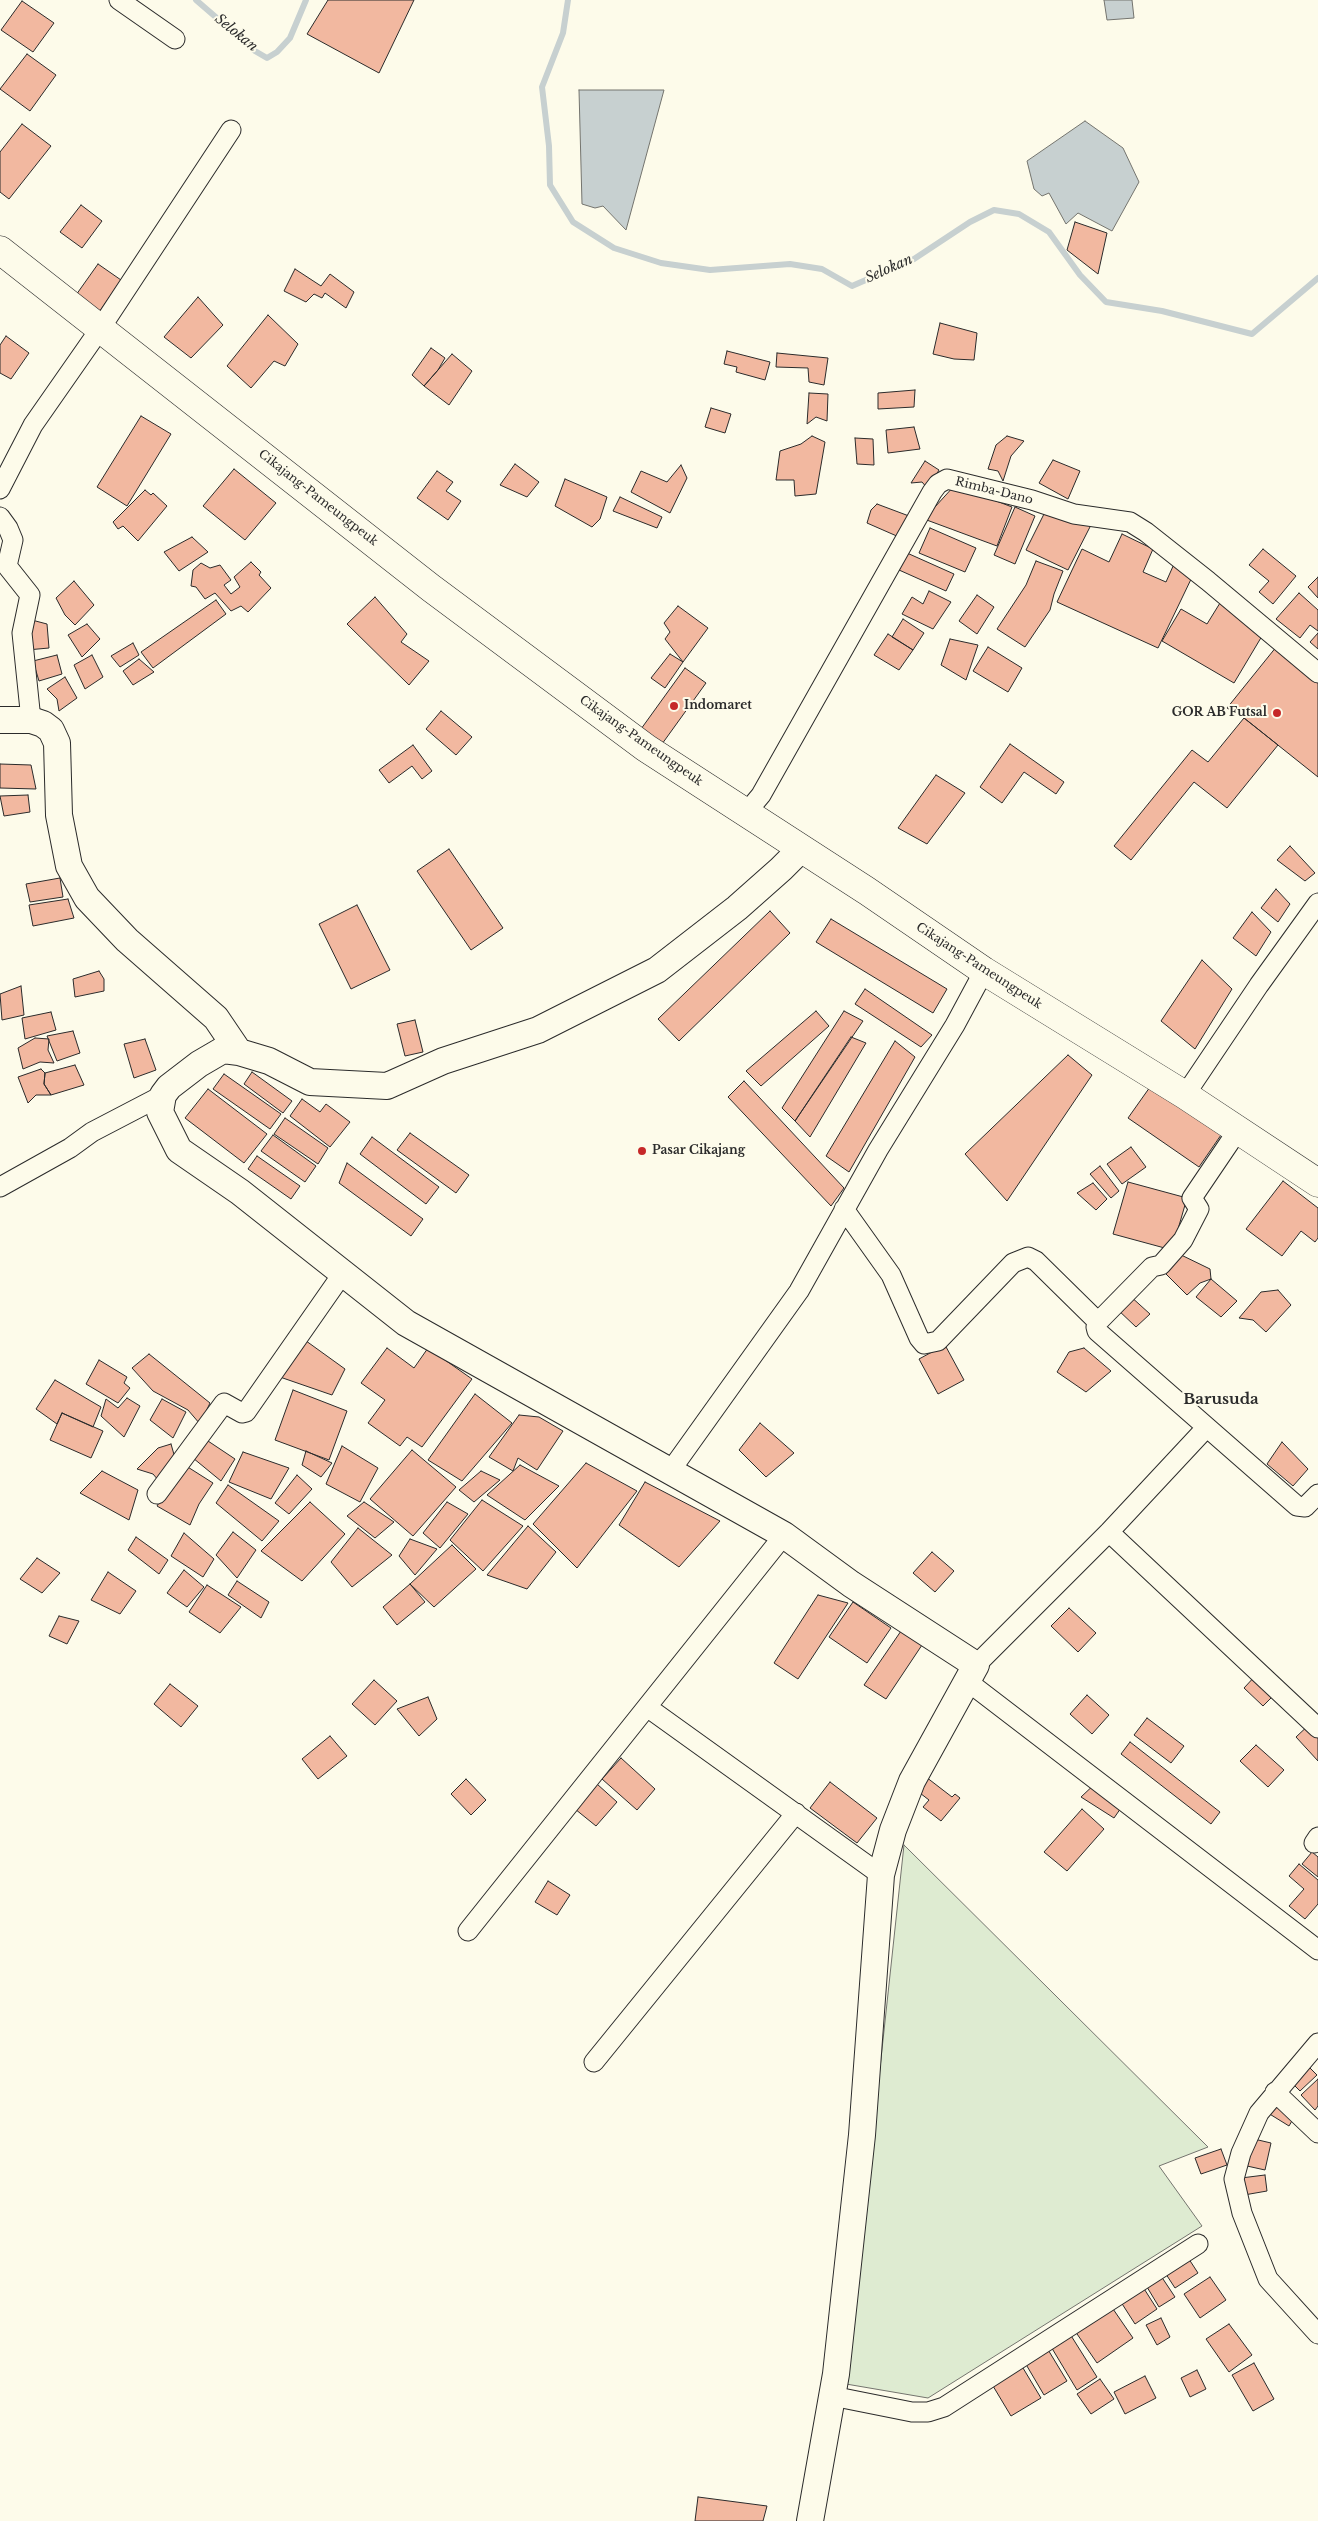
<!DOCTYPE html>
<style>
body{margin:0}
canvas{display:block;background:#fdfbea}
</style>
<canvas width="1318" height="2521"></canvas>
<script>
const ctx = document.querySelector('canvas').getContext('2d');
ctx.lineJoin = 'round';
function fillPath(path, color) { ctx.fillStyle = color; ctx.fill(path, 'evenodd'); }
const shape = rows => new Path2D(rows.map(r => 'M' + r).join(''));
function stroke(path, color, width, dash) { ctx.strokeStyle = color; ctx.lineWidth = width; ctx.lineCap = dash ? 'butt' : 'round'; ctx.setLineDash(dash || []); ctx.stroke(path); }
function drawText(font, color, halo, rows, align = 'center') {
  ctx.font = font + ' "Libre Baskerville",serif'; ctx.lineWidth = 4; ctx.setLineDash([]); ctx.textBaseline = 'middle'; ctx.strokeStyle = halo; ctx.fillStyle = color; for (const [text, x, y, turn = 0] of rows) {
    ctx.save(); ctx.translate(x, y); ctx.rotate((+turn || 0) * Math.PI / 180); ctx.textAlign = isNaN(turn) ? turn : align; if (halo) ctx.strokeText(text, 0, 0); ctx.fillText(text, 0, 0); ctx.restore();
  }
}
const green = shape([
 [904,1845,1208,2147,1159,2166,1202,2226,928,2398,846,2384,904,1845]
]);
fillPath(green, '#deebd1');
stroke(green, '#74746e', 1);
const water = shape([
 [1104,0,1132,0,1134,18,1107,20,1104,0],
 [579,90,664,90,626,230,603,206,595,208,582,204,579,90],
 [1085,121,1123,148,1139,182,1112,231,1078,213,1066,224,1049,193,1042,196,1034,189,1027,161,1085,121]
]);
fillPath(water, '#c7d0d0');
stroke(water, '#74746e', 1);
stroke(shape([
 [196,0,255,51,267,58,277,52,290,38,306,0],
 [568,0,563,33,542,87,549,146,550,185,573,222,614,248,661,263,710,270,790,264,822,269,852,286,914,259,970,222,994,210,1019,214,1049,232,1080,275,1106,302,1162,311,1252,334,1318,278]
]), '#c7d0d0', 6);
const building = shape([
 [328,0,414,0,379,73,307,34,328,0],
 [22,1,54,23,33,52,1,30,22,1],
 [27,54,56,75,30,111,0,89,27,54],
 [22,124,51,146,9,199,0,192,0,152,22,124],
 [81,205,102,221,82,248,60,232,81,205],
 [1075,222,1107,233,1098,274,1067,250,1075,222],
 [98,264,121,280,100,311,76,295,98,264],
 [295,269,321,286,330,274,354,292,346,308,325,293,322,298,314,294,306,302,284,291,295,269],
 [198,297,223,325,191,358,164,337,198,297],
 [268,315,298,344,285,366,274,361,251,388,227,366,268,315],
 [940,323,977,333,974,360,954,359,933,354,940,323],
 [6,336,29,353,11,379,0,373,0,345,6,336],
 [431,348,445,358,438,370,424,386,412,375,431,348],
 [727,351,770,362,765,380,736,372,737,367,724,364,727,351],
 [777,353,828,358,824,385,809,382,808,368,776,367,777,353],
 [452,354,472,371,449,405,424,386,452,354],
 [915,390,914,407,878,409,878,393,915,390],
 [809,393,828,394,827,421,816,417,807,424,809,393],
 [711,408,731,414,725,433,705,427,711,408],
 [141,416,171,434,127,506,97,487,141,416],
 [914,427,920,449,888,453,886,430,914,427],
 [812,436,825,442,816,494,795,496,794,480,776,480,780,451,801,444,812,436],
 [1007,436,1024,441,1011,456,1003,481,998,471,988,469,996,445,1007,436],
 [855,438,873,439,874,465,857,464,855,438],
 [1053,460,1080,471,1068,499,1039,483,1053,460],
 [925,461,939,470,928,489,922,482,911,483,925,461],
 [515,464,539,482,527,497,500,485,515,464],
 [681,465,687,478,670,513,631,492,641,471,667,482,681,465],
 [234,469,276,503,245,540,203,506,234,469],
 [437,471,453,482,446,491,461,501,448,520,417,498,437,471],
 [565,479,607,497,600,519,592,527,555,506,565,479],
 [955,485,1012,507,997,546,924,519,955,485],
 [145,490,151,495,153,493,167,506,138,541,123,526,118,529,113,522,145,490],
 [620,497,662,517,657,528,613,511,620,497],
 [877,504,909,516,899,537,867,523,871,510,877,504],
 [1015,507,1035,516,1015,564,994,555,1015,507],
 [1044,514,1092,523,1068,570,1026,550,1044,514],
 [930,528,976,548,965,572,919,553,930,528],
 [1122,534,1153,549,1143,572,1166,582,1174,564,1194,573,1158,648,1057,602,1082,549,1109,562,1122,534],
 [192,537,208,552,179,571,164,552,192,537],
 [1263,549,1296,576,1273,604,1259,592,1269,581,1249,565,1263,549],
 [907,553,954,574,946,591,899,570,907,553],
 [1036,561,1063,571,1054,594,1050,610,1025,647,997,629,1026,585,1036,561],
 [251,562,261,572,259,575,271,588,248,612,241,606,231,611,215,593,205,599,196,587,191,586,193,570,201,563,210,568,220,565,231,580,224,585,231,594,240,587,234,577,251,562],
 [1318,577,1318,598,1308,587,1318,577],
 [74,581,94,605,75,625,65,615,56,598,74,581],
 [929,591,951,602,933,629,902,614,912,597,923,604,929,591],
 [1299,593,1318,610,1318,631,1310,625,1300,638,1276,619,1299,593],
 [977,595,994,607,977,634,959,621,977,595],
 [375,597,407,634,401,642,429,661,409,685,347,624,375,597],
 [216,600,226,614,153,668,141,652,216,600],
 [1220,603,1265,631,1234,683,1162,641,1181,609,1207,624,1220,603],
 [678,606,708,628,683,662,665,639,670,632,664,623,678,606],
 [28,619,47,624,49,648,27,650,28,619],
 [903,619,924,633,913,650,892,637,903,619],
 [87,624,100,639,82,657,68,635,87,624],
 [1318,633,1318,649,1310,642,1318,633],
 [888,634,913,650,899,670,874,655,888,634],
 [950,639,978,645,966,680,941,665,950,639],
 [133,643,139,655,120,667,111,656,133,643],
 [1277,646,1318,680,1318,777,1244,718,1227,708,1277,646],
 [988,647,1022,668,1008,692,973,671,988,647],
 [670,654,683,662,665,688,651,678,670,654],
 [57,655,62,674,39,681,33,661,57,655],
 [92,655,103,677,85,689,74,665,92,655],
 [139,659,154,672,133,685,123,671,139,659],
 [685,668,706,683,662,744,641,729,685,668],
 [65,677,77,698,59,711,57,699,47,689,65,677],
 [441,711,472,737,456,755,426,729,441,711],
 [1244,718,1278,745,1227,808,1194,782,1131,860,1114,846,1192,750,1208,762,1244,718],
 [1010,744,1064,782,1056,794,1024,772,1002,803,980,787,1010,744],
 [413,745,432,771,422,779,412,766,389,783,379,770,413,745],
 [0,764,31,765,36,789,0,788,0,764],
 [936,775,965,793,927,844,898,828,936,775],
 [28,795,30,812,4,816,0,796,28,795],
 [1290,846,1315,873,1305,881,1277,860,1290,846],
 [449,849,503,928,471,950,417,871,449,849],
 [60,878,63,897,30,902,26,884,60,878],
 [1276,889,1290,904,1278,922,1261,908,1276,889],
 [68,899,74,918,33,926,29,905,68,899],
 [357,905,390,970,351,989,319,924,357,905],
 [770,911,790,933,679,1041,658,1019,770,911],
 [1252,912,1271,932,1256,956,1233,938,1252,912],
 [831,919,947,989,933,1013,816,942,831,919],
 [1202,960,1232,989,1195,1049,1161,1021,1202,960],
 [99,971,104,979,104,991,75,997,73,979,99,971],
 [21,986,24,1015,2,1020,0,994,21,986],
 [865,989,932,1035,921,1047,855,1004,865,989],
 [816,1011,829,1026,761,1086,746,1071,816,1011],
 [844,1011,863,1021,795,1121,782,1108,844,1011],
 [51,1012,56,1030,25,1039,22,1018,51,1012],
 [415,1020,423,1052,405,1056,397,1024,415,1020],
 [73,1031,80,1053,57,1061,47,1036,73,1031],
 [851,1037,866,1043,810,1137,795,1121,851,1037],
 [35,1038,49,1039,48,1050,54,1063,40,1062,23,1069,18,1048,35,1038],
 [145,1039,156,1070,134,1078,124,1044,145,1039],
 [895,1041,915,1057,849,1172,826,1156,895,1041],
 [1068,1055,1092,1075,1007,1201,965,1154,1068,1055],
 [75,1065,84,1085,51,1095,44,1084,45,1073,75,1065],
 [41,1069,45,1073,44,1084,51,1095,36,1095,28,1103,18,1077,41,1069],
 [252,1072,292,1101,283,1113,244,1084,252,1072],
 [224,1074,281,1114,270,1129,213,1089,224,1074],
 [744,1081,844,1188,831,1206,728,1097,744,1081],
 [1150,1087,1221,1135,1199,1167,1128,1118,1150,1087],
 [208,1089,267,1134,244,1163,185,1118,208,1089],
 [302,1099,320,1112,326,1104,350,1122,330,1147,290,1116,302,1099],
 [285,1118,328,1148,318,1164,274,1134,285,1118],
 [410,1133,469,1175,456,1193,397,1150,410,1133],
 [273,1135,316,1166,305,1182,261,1151,273,1135],
 [372,1137,439,1187,426,1204,360,1154,372,1137],
 [1131,1147,1146,1167,1122,1184,1107,1164,1131,1147],
 [257,1156,300,1186,291,1199,248,1169,257,1156],
 [347,1163,423,1219,411,1236,339,1183,347,1163],
 [1100,1166,1119,1191,1111,1198,1090,1174,1100,1166],
 [1283,1181,1318,1208,1318,1238,1315,1242,1301,1231,1282,1256,1246,1229,1283,1181],
 [1128,1182,1187,1198,1172,1250,1113,1234,1128,1182],
 [1093,1183,1107,1199,1096,1210,1077,1193,1093,1183],
 [1175,1252,1210,1269,1211,1279,1200,1283,1187,1295,1159,1267,1175,1252],
 [1211,1279,1237,1301,1221,1317,1196,1297,1211,1279],
 [1278,1290,1291,1305,1266,1332,1253,1320,1239,1318,1261,1292,1278,1290],
 [1129,1295,1150,1314,1136,1327,1116,1308,1129,1295],
 [302,1338,345,1369,332,1395,277,1376,302,1338],
 [945,1345,964,1380,938,1394,919,1359,945,1345],
 [387,1348,414,1368,428,1348,472,1379,422,1447,407,1437,400,1446,368,1423,385,1400,361,1383,387,1348],
 [1084,1348,1111,1371,1086,1392,1057,1372,1069,1352,1084,1348],
 [149,1354,210,1403,200,1424,188,1410,153,1391,132,1368,149,1354],
 [99,1360,127,1377,124,1383,130,1388,118,1403,86,1384,99,1360],
 [55,1380,101,1407,93,1427,62,1413,57,1424,36,1409,55,1380],
 [293,1390,347,1411,329,1460,275,1440,293,1390],
 [475,1394,512,1423,462,1481,428,1460,475,1394],
 [127,1398,140,1406,124,1437,101,1416,106,1399,118,1408,127,1398],
 [162,1399,186,1412,173,1438,150,1420,162,1399],
 [62,1413,103,1431,91,1458,50,1440,62,1413],
 [519,1415,539,1417,563,1431,537,1470,518,1458,513,1471,489,1457,519,1415],
 [760,1423,794,1453,766,1477,739,1450,760,1423],
 [205,1439,235,1459,221,1481,193,1458,205,1439],
 [1282,1442,1308,1469,1293,1486,1267,1464,1282,1442],
 [171,1444,175,1458,159,1481,153,1474,137,1469,158,1448,171,1444],
 [342,1446,378,1468,360,1502,326,1484,342,1446],
 [412,1450,456,1487,413,1536,370,1499,412,1450],
 [306,1451,332,1463,321,1477,302,1465,306,1451],
 [243,1452,289,1468,271,1499,229,1482,243,1452],
 [586,1463,637,1491,577,1568,533,1524,586,1463],
 [183,1464,213,1483,199,1504,190,1525,157,1506,183,1464],
 [520,1465,559,1486,525,1520,487,1495,520,1465],
 [102,1471,138,1490,129,1520,80,1493,102,1471],
 [481,1471,500,1480,474,1502,459,1490,481,1471],
 [297,1475,312,1489,289,1514,275,1503,297,1475],
 [645,1482,720,1521,679,1567,619,1525,645,1482],
 [228,1485,279,1521,262,1541,216,1503,228,1485],
 [482,1500,523,1526,483,1571,450,1540,482,1500],
 [310,1502,345,1534,302,1581,261,1551,310,1502],
 [364,1502,394,1522,375,1538,347,1516,364,1502],
 [447,1502,468,1514,440,1548,423,1533,447,1502],
 [528,1526,556,1552,527,1589,487,1575,528,1526],
 [358,1528,392,1555,352,1587,331,1562,358,1528],
 [233,1532,256,1550,237,1578,216,1555,233,1532],
 [184,1533,214,1559,203,1577,171,1556,184,1533],
 [136,1537,168,1560,159,1574,128,1550,136,1537],
 [410,1539,437,1549,415,1575,399,1556,410,1539],
 [452,1545,476,1569,434,1607,410,1584,452,1545],
 [932,1552,954,1571,935,1592,913,1573,932,1552],
 [37,1558,60,1573,42,1593,20,1579,37,1558],
 [184,1570,204,1587,187,1607,167,1593,184,1570],
 [108,1572,136,1591,120,1614,91,1600,108,1572],
 [237,1581,269,1602,261,1618,228,1595,237,1581],
 [410,1584,425,1602,397,1625,383,1607,410,1584],
 [207,1585,241,1607,220,1633,189,1612,207,1585],
 [818,1595,848,1603,798,1679,774,1663,818,1595],
 [853,1602,891,1628,867,1663,829,1637,853,1602],
 [1069,1608,1096,1633,1078,1652,1051,1626,1069,1608],
 [59,1616,79,1621,67,1644,49,1636,59,1616],
 [901,1631,922,1645,886,1699,864,1685,901,1631],
 [1257,1674,1276,1693,1263,1706,1244,1688,1257,1674],
 [374,1680,397,1701,375,1725,352,1704,374,1680],
 [170,1684,198,1706,181,1727,154,1704,170,1684],
 [1087,1695,1109,1715,1092,1734,1070,1714,1087,1695],
 [428,1697,437,1719,419,1736,397,1709,428,1697],
 [1147,1718,1184,1746,1171,1763,1134,1735,1147,1718],
 [1311,1723,1318,1730,1318,1761,1296,1737,1311,1723],
 [330,1736,347,1756,318,1779,302,1759,330,1736],
 [1130,1742,1220,1812,1211,1824,1121,1754,1130,1742],
 [1256,1745,1284,1770,1268,1787,1240,1761,1256,1745],
 [621,1758,655,1789,637,1810,602,1779,621,1758],
 [926,1777,952,1797,955,1794,960,1798,941,1821,923,1807,929,1800,916,1790,926,1777],
 [466,1779,486,1800,471,1815,451,1794,466,1779],
 [1098,1781,1123,1805,1114,1818,1081,1797,1098,1781],
 [830,1782,877,1818,857,1843,810,1808,830,1782],
 [597,1784,617,1802,596,1826,575,1809,597,1784],
 [1082,1809,1104,1829,1067,1871,1044,1852,1082,1809],
 [1312,1852,1318,1857,1318,1877,1302,1864,1312,1852],
 [1299,1864,1318,1880,1318,1904,1305,1919,1289,1906,1304,1889,1289,1876,1299,1864],
 [548,1881,570,1895,557,1915,535,1902,548,1881],
 [1303,2061,1317,2075,1300,2091,1286,2077,1303,2061],
 [1318,2079,1318,2106,1315,2110,1301,2095,1318,2079],
 [1276,2100,1296,2114,1289,2126,1268,2113,1276,2100],
 [1254,2139,1271,2143,1265,2170,1247,2166,1254,2139],
 [1221,2149,1227,2165,1201,2174,1195,2158,1221,2149],
 [1265,2175,1267,2191,1244,2195,1241,2178,1265,2175],
 [1185,2253,1198,2273,1175,2288,1162,2268,1185,2253],
 [1159,2273,1175,2297,1159,2307,1144,2282,1159,2273],
 [1210,2277,1226,2300,1200,2318,1184,2294,1210,2277],
 [1141,2284,1157,2309,1135,2324,1119,2299,1141,2284],
 [1111,2306,1133,2338,1097,2363,1075,2331,1111,2306],
 [1161,2318,1170,2337,1157,2345,1146,2325,1161,2318],
 [1229,2324,1252,2355,1229,2372,1206,2339,1229,2324],
 [1070,2334,1097,2377,1077,2390,1050,2345,1070,2334],
 [1047,2348,1067,2381,1044,2395,1024,2361,1047,2348],
 [1020,2363,1041,2398,1011,2416,990,2381,1020,2363],
 [1254,2363,1274,2399,1253,2411,1232,2375,1254,2363],
 [1197,2370,1206,2389,1190,2397,1181,2378,1197,2370],
 [1145,2376,1156,2398,1125,2414,1114,2392,1145,2376],
 [1100,2379,1114,2399,1091,2414,1077,2394,1100,2379],
 [698,2497,767,2506,763,2521,695,2521,698,2497]
]);
fillPath(building, '#f2b8a0');
stroke(building, '#2b2b2b', 1);
const street = shape([
 [119,0,175,39],
 [0,489,33,425,100,329,231,130],
 [0,517,8,528,13,540,7,566,30,595,22,633,31,720],
 [746,813,761,795,932,492,938,484,947,479,1032,500,1074,514,1130,522,1146,532,1208,581,1318,673],
 [1185,1095,1259,985,1318,903],
 [0,1187,70,1148,92,1132,163,1095],
 [844,1209,891,1275,919,1338,924,1344,938,1341,1013,1263,1028,1257,1036,1261,1098,1322,1096,1327,1097,1331,1297,1506,1305,1507,1318,1494],
 [1098,1322,1152,1267,1161,1265,1183,1240,1199,1209,1192,1198,1238,1130],
 [671,1470,799,1291,878,1150,955,1025,984,971],
 [157,1494,224,1403,242,1413,246,1412,343,1273],
 [1109,1532,1318,1728],
 [976,1665,1109,1532,1206,1428],
 [967,1681,1318,1950],
 [647,1707,881,1875],
 [1314,1843,1318,1837],
 [468,1931,784,1535],
 [1318,2043,1259,2113,1241,2153,1234,2179,1242,2213,1268,2279,1318,2334],
 [594,2062,796,1813],
 [1275,2092,1318,2133],
 [832,2396,912,2412,928,2412,944,2407,1198,2244]
]);
const secondary = shape([
 [0,720,31,720,43,724,51,730,57,743,59,815,69,866,87,898,127,940,216,1018,239,1052],
 [801,849,781,869,737,908,657,970,538,1030,443,1061,387,1086,310,1082,269,1061,239,1052,223,1050,199,1064,169,1087,163,1095,160,1112,179,1150,240,1192,406,1323,784,1535,851,1584,976,1665,912,1781,893,1830,881,1875,862,2135,836,2374,810,2521]
]);
const primary = shape([
 [0,250,431,588,646,748,867,891,984,971,1185,1095,1318,1183]
]);
stroke(street, '#2b2b2b', 21);
stroke(secondary, '#2b2b2b', 28);
stroke(primary, '#2b2b2b', 29);
stroke(street, '#fdfbea', 19);
stroke(secondary, '#fdfbea', 26);
stroke(primary, '#fdfbea', 28);
for (const [x, y, r, color] of [
 [674,706,5,"#c62828"],
 [1277,713,5,"#c62828"],
 [642,1151,5,"#c62828"]
]) { const dot = new Path2D(); dot.arc(x, y, r, 0, 2 * Math.PI); ctx.fillStyle = color; ctx.fill(dot); stroke(dot, '#fdfbea', 2); }
drawText('12px', '#2b2b2b', '#fdfbea', [
 ["Rimba-Dano",994,491,14],
 ["Cikajang-Pameungpeuk",318,498,38],
 ["Cikajang-Pameungpeuk",641,741,35],
 ["Cikajang-Pameungpeuk",979,966,33]
]);
drawText('bold 12px', '#2b2b2b', '#fdfbea', [
 ["Indomaret",684,706],
 ["GOR AB Futsal",1267,713,"right"],
 ["Pasar Cikajang",652,1151]
], 'left');
drawText('italic 14px', '#2b2b2b', '#fdfbea', [
 ["Selokan",236,33,39],
 ["Selokan",889,269,-24]
]);
drawText('bold 15px', '#2b2b2b', '#fdfbea', [
 ["Barusuda",1221,1400]
]);
</script>
